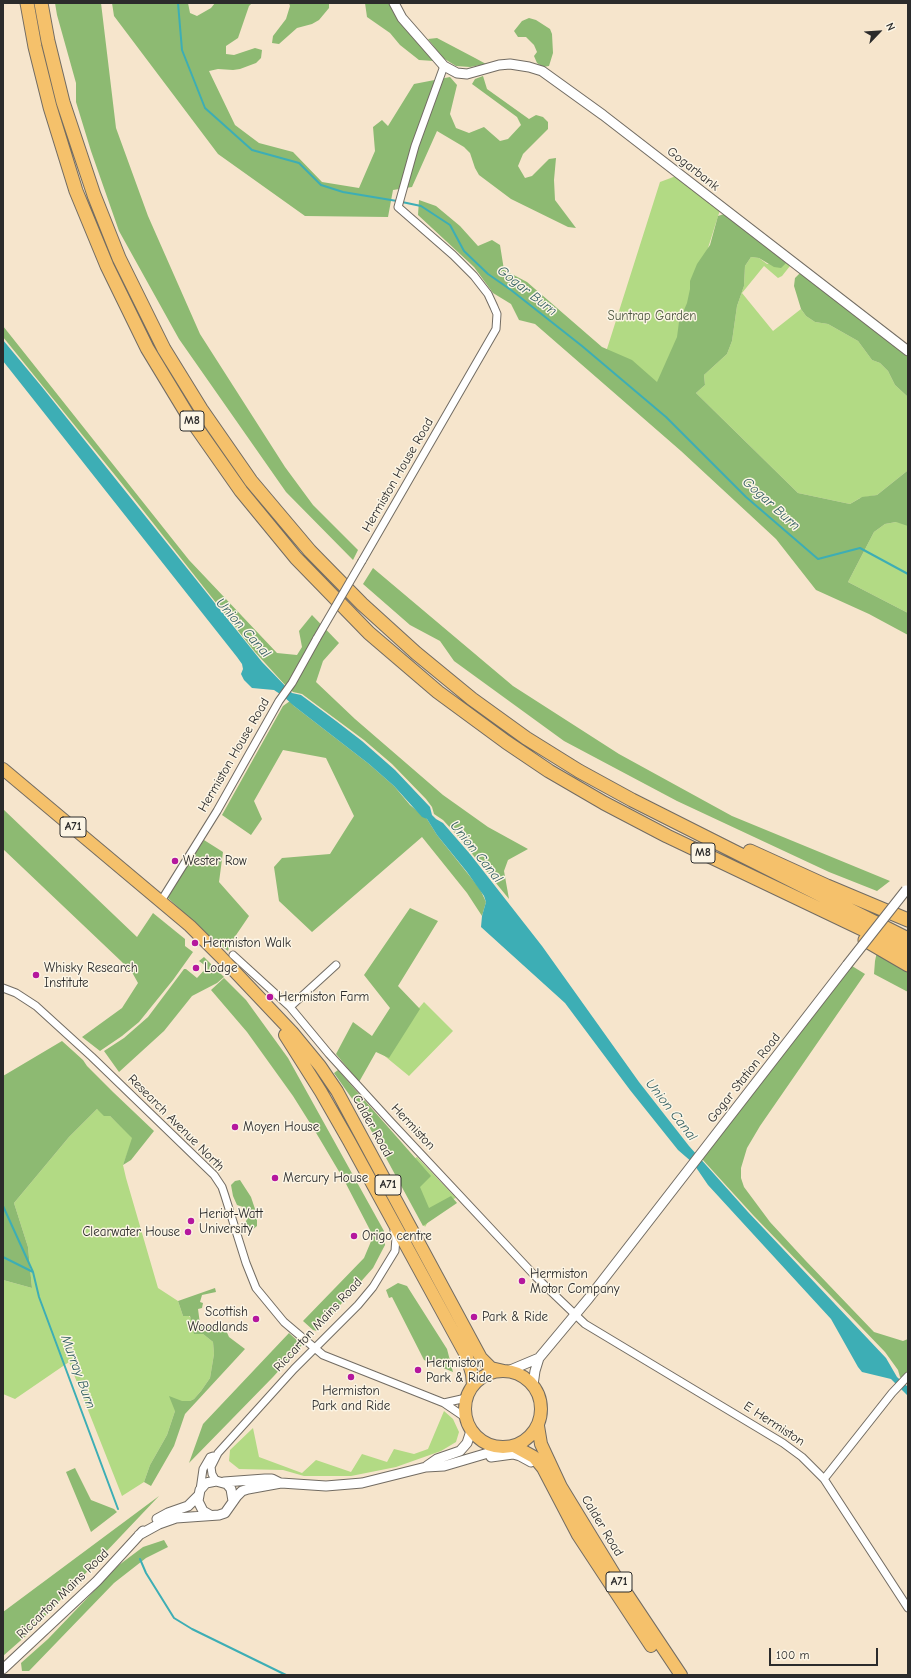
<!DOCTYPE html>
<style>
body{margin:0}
#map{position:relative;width:911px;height:1678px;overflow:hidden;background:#f6e5cc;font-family:"Comic Neue",sans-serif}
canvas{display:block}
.frame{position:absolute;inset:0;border:4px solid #2b2b2b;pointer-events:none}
.north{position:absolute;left:859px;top:12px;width:40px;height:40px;-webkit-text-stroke:3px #fcf5e5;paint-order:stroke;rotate:65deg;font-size:11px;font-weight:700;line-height:16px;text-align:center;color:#2b2b2b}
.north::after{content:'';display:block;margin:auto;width:14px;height:18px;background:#2b2b2b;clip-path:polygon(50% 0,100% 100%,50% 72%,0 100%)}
.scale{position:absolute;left:769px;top:1648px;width:109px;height:18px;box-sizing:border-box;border:2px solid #2b2b2b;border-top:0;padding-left:5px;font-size:12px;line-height:14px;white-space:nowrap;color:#2b2b2b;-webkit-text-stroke:3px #fcf5e5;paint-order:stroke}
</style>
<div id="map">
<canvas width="911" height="1678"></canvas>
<div class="frame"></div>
<div class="north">N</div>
<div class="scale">100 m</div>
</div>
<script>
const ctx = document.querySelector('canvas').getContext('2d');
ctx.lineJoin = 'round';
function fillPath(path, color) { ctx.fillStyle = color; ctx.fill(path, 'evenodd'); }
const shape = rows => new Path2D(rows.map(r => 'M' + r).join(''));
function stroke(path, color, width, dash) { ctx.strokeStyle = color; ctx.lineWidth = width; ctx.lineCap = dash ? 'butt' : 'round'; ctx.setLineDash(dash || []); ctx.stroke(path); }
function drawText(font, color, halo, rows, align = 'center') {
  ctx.font = font + ' "Comic Neue",sans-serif'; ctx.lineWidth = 3; ctx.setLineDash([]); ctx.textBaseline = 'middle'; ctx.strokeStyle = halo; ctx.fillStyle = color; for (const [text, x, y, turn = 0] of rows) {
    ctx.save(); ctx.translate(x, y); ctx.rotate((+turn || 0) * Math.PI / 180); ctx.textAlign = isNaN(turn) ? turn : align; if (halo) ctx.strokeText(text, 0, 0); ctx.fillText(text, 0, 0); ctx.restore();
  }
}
fillPath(shape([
 [676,176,720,210,662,394,606,352,660,182],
 [751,257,759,258,767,264,787,262,790,266,782,276,778,278,764,266,742,293,773,331,801,309,806,316,815,322,828,324,858,341,872,360,880,363,888,371,895,385,908,397,907,471,877,495,860,498,850,504,798,493,696,393,705,385,704,375,727,354,732,341,737,306,744,286,745,266],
 [896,522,908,523,908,613,848,582,874,532,885,524],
 [424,1002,453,1031,409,1076,381,1053],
 [97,1109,110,1116,133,1138,123,1165,126,1178,158,1288,178,1301,183,1316,189,1316,203,1334,213,1342,214,1354,210,1378,201,1391,194,1399,190,1401,182,1401,175,1411,167,1435,150,1465,144,1482,122,1496,69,1362,15,1399,3,1394,3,1280,32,1288,28,1247,14,1203,69,1137],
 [417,1157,456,1198,450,1200,432,1215,425,1227,396,1170],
 [444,1411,453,1419,459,1432,456,1442,441,1451,396,1467,351,1476,304,1476,283,1470,239,1469,229,1461,230,1450,253,1428,259,1457,302,1473,316,1460,351,1472,362,1454,387,1462,394,1449,414,1454,428,1449]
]), '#b2da84');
fillPath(shape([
 [55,3,101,3,116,128,148,216,200,334,285,467,313,505,358,550,353,560,286,492,179,339,119,231,91,151,76,102,76,83,57,15],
 [112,3,188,3,190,13,197,16,211,8,215,3,252,3,249,6,238,38,226,46,226,54,234,55,255,48,262,50,261,58,256,63,240,69,233,70,218,69,209,71,235,125,259,143,293,152,322,182,359,188,375,151,373,127,382,120,388,126,414,84,450,77,457,85,450,114,456,128,469,133,484,127,500,141,508,139,521,125,517,117,472,84,475,79,483,76,487,89,529,119,536,115,543,117,548,122,548,129,523,154,518,166,525,178,532,176,549,159,556,158,554,180,555,200,576,228,568,227,511,199,479,175,475,168,470,153,464,147,437,131,412,187,393,190,388,217,305,216,218,154,114,16],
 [289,3,329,3,329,8,319,20,312,24,297,28,279,44,272,43,273,36,286,19,290,6],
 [365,3,389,3,398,20,433,57,434,61,419,60,400,45,390,33,367,17],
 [529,18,536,20,550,29,552,34,553,53,549,66,543,67,537,63,534,56,537,52,534,45,526,37,518,37,514,31,522,21],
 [437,38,475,58,486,64,470,67,456,66,443,58,428,39],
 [419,200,436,206,460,226,478,246,492,240,500,245,504,270,527,282,602,347,632,360,657,382,677,337,679,322,687,303,690,289,690,281,697,264,710,245,718,216,724,214,787,262,781,268,774,267,759,258,751,257,745,266,744,286,737,306,732,341,727,354,704,375,705,385,696,393,798,493,850,504,862,497,877,495,907,471,908,468,908,526,896,522,885,524,874,532,848,582,908,613,908,635,869,614,816,590,776,539,681,451,535,324,519,320,511,304,493,293,474,267,418,215],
 [801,272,908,356,908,397,895,385,888,371,880,363,872,360,858,341,828,324,815,322,806,316,801,309,794,286,795,278],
 [3,326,189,560,277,653,297,655,302,647,299,631,312,615,339,643,323,661,316,682,355,719,443,795,488,827,528,849,508,860,504,871,509,899,455,833,443,820,434,814,432,807,426,799,392,764,364,740,302,694,293,692,286,686,255,652,123,485,3,337],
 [373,568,513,686,619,754,732,816,890,881,877,891,829,872,677,801,564,741,454,661,440,641,410,625,363,584],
 [290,701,294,706,369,764,394,786,410,805,427,819,437,835,480,889,486,902,482,916,467,893,422,837,312,932,279,901,274,867,282,858,330,854,354,816,326,758,283,750,254,801,262,819,251,835,222,815,283,706],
 [3,809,137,937,153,913,185,939,185,946,193,952,173,980,139,1022,122,1036,100,1051,82,1037,122,1008,138,983,133,974,122,962,3,849],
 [204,840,223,852,219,882,249,916,230,944,228,951,212,939,167,897],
 [410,908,438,921,398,986,420,1009,389,1058,376,1052,359,1082,336,1054,353,1022,372,1036,390,1008,364,975],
 [878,947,908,965,908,992,874,974,875,961],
 [204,957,224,977,217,983,192,996,164,1031,119,1072,104,1051,124,1038,148,1017,184,969,186,969,197,978,207,967,199,961],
 [852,966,865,974,760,1126,747,1148,741,1168,741,1178,744,1187,770,1222,805,1260,874,1332,903,1341,908,1339,908,1383,900,1377,898,1370,885,1352,753,1215,702,1159],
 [224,978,246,1000,288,1058,384,1231,385,1245,373,1268,317,1331,313,1330,303,1321,364,1258,372,1239,370,1230,344,1180,315,1131,293,1096,247,1032,211,990],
 [62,1041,83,1060,87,1066,113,1092,154,1131,131,1160,123,1165,132,1138,110,1116,104,1116,97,1109,69,1137,14,1203,28,1247,32,1288,3,1280,3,1076],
 [338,1070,431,1176,420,1187,429,1208,451,1196,457,1203,423,1226,360,1110,334,1073],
 [240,1180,251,1197,257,1215,257,1226,252,1230,244,1226,247,1219,243,1214,243,1207,237,1205,233,1196,231,1185,235,1181],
 [398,1283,407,1286,447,1349,453,1372,424,1360,392,1297,389,1298,386,1290],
 [215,1288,216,1292,202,1295,200,1302,203,1303,202,1308,198,1309,200,1324,224,1326,229,1337,245,1349,185,1414,174,1446,151,1486,144,1482,150,1465,167,1435,175,1411,169,1396,182,1401,190,1401,194,1399,201,1391,210,1378,214,1354,213,1342,203,1334,194,1334,190,1316,183,1316,178,1301],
 [289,1333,302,1345,273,1377,189,1463,203,1424],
 [75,1468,91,1500,114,1509,117,1512,91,1532,66,1472],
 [159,1496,28,1634,3,1656,3,1612],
 [164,1540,168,1547,146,1558,114,1583,29,1671,22,1671,21,1663,48,1639,119,1565,143,1547]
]), '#8dba72');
fillPath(shape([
 [3,340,42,387,262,662,292,693,301,695,336,721,362,741,395,770,430,807,432,815,436,819,443,823,470,854,542,946,639,1082,689,1146,748,1212,886,1358,897,1377,908,1387,908,1396,891,1379,862,1372,858,1367,831,1319,708,1185,693,1163,678,1150,630,1090,565,1003,481,927,482,916,486,902,484,896,467,872,437,835,427,819,422,817,394,786,369,764,294,706,283,696,274,690,252,688,244,680,241,674,243,669,242,664,237,657,3,361]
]), '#3daeb5');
stroke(shape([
 [178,3,182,50,205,108,252,150,299,163,321,185,343,192,397,201],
 [402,202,421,206,450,225,464,251,488,274,511,290,582,346,666,417,746,497,818,559,860,548,908,574],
 [3,1206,33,1272],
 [3,1257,33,1272,39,1297,118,1509],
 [140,1559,146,1573,174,1618,192,1629,286,1675]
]), '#3daeb5', 2);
const minor = shape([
 [362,561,496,329,497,314,494,307,488,294,474,276,453,255,398,207,415,146,444,66],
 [161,901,217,811,279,701,292,683,317,638],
 [233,955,290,1007,329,1054,391,1122,537,1278,585,1324,783,1443,802,1457,824,1479,908,1608],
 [3,988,16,993,36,1006,92,1057,214,1175,222,1187,225,1196,246,1263,256,1288,284,1322,323,1355,444,1403,466,1418],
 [290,1007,336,965],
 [444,1403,466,1398],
 [824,1479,892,1393,908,1376],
 [216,1481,212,1474,211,1467,218,1453,294,1369,358,1305,373,1287,395,1251,396,1237,394,1231],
 [200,1490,203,1469,210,1457,213,1456]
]);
const tertiary = shape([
 [394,3,402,18,444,66,457,73,467,74,499,65,510,64,529,67,542,71,603,115,908,351],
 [508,1371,539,1358],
 [533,1385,535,1371,539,1358,589,1298,847,965],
 [491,1457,513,1454,520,1456,531,1462],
 [427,1466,437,1459,460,1451,467,1443,471,1431],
 [224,1482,265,1479,272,1479,280,1483],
 [210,1515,203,1511,198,1501,200,1490,206,1483,216,1481,227,1484,231,1489,233,1501],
 [157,1519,168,1513,188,1506,198,1496],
 [139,1535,159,1524,176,1518,219,1515,225,1513,237,1496,242,1491,248,1489,281,1483,326,1486,362,1483,426,1467,444,1466,505,1448],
 [3,1669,97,1581,143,1531]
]);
const primary = shape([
 [3,769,190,926,221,957,292,1032,320,1066,337,1091,481,1358,491,1368,504,1371],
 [285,1035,321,1092,349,1141,467,1357,472,1374,473,1385],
 '465 1409a38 38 0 1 1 76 0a38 38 0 1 1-76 0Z',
 [538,1426,541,1444,561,1487,619,1582,681,1675],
 [514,1446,534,1457,543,1468,578,1535,651,1646]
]);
const motorway = shape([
 [27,3,35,47,50,107,76,191,107,266,147,348,187,414,241,491,296,558,369,633,438,692,506,742,549,771,604,803,667,836,908,951],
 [41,3,48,41,63,102,94,195,119,258,164,349,201,409,251,481,310,551,362,604,416,653,472,699,526,738,579,771,632,800,908,939],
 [750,851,827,886,908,920],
 [865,940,908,965]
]);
stroke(minor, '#726c63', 9);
stroke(tertiary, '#726c63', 11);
stroke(primary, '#726c63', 14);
stroke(motorway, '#726c63', 15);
stroke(minor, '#fff', 7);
stroke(tertiary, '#fff', 9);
stroke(primary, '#f5c16b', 12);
stroke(motorway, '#f5c16b', 13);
const minorBridge = shape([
 [317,638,362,561]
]);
const tertiaryBridge = shape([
 [847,965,906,890]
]);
stroke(minorBridge, '#726c63', 9, []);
stroke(tertiaryBridge, '#726c63', 11, []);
stroke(minorBridge, '#fff', 7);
stroke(tertiaryBridge, '#fff', 9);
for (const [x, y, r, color] of [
 [175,861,4,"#b5179e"],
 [195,943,4,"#b5179e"],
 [196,968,4,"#b5179e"],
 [36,975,4,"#b5179e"],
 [270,997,4,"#b5179e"],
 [235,1127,4,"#b5179e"],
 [275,1178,4,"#b5179e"],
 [191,1221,4,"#b5179e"],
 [188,1232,4,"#b5179e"],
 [354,1236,4,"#b5179e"],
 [522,1281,4,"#b5179e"],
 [474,1317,4,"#b5179e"],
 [256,1319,4,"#b5179e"],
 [418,1370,4,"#b5179e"],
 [351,1377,4,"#b5179e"]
]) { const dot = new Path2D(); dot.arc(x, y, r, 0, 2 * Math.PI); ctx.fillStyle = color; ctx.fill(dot); stroke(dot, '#fcf5e5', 1.5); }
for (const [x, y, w] of [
 [192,421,24],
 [73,827,26],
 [703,853,24],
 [388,1185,26],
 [619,1582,26]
]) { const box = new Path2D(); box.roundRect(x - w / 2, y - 10, w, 20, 3); ctx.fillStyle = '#fcf5e5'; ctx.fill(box); stroke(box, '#2b2b2b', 1); }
drawText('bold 12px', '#2b2b2b', null, [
 ["M8",192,421],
 ["A71",73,827],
 ["M8",703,853],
 ["A71",388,1185],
 ["A71",619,1582]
]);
drawText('13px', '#2b2b2b', '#fcf5e5', [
 ["Gogarbank",693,169,38],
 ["Hermiston House Road",398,475,-60],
 ["Hermiston House Road",234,755,-60],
 ["Gogar Station Road",744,1078,-52],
 ["Research Avenue North",176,1123,45],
 ["Calder Road",372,1126,61],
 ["Hermiston",413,1127,47],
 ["Riccarton Mains Road",318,1325,-47],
 ["E Hermiston",774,1424,33],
 ["Calder Road",602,1526,59],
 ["Riccarton Mains Road",63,1594,-44]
]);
drawText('13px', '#4d5741', '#fcf5e5', [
 ["Suntrap Garden",652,316]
]);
drawText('13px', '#2b2b2b', '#fcf5e5', [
 ["Wester Row",183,861],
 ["Hermiston Walk",203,943],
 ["Whisky Research",44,968],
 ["Institute",44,983],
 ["Lodge",204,968],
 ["Hermiston Farm",278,997],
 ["Moyen House",243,1127],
 ["Mercury House",283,1178],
 ["Heriot-Watt",199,1214],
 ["University",199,1229],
 ["Clearwater House",180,1232,"right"],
 ["Origo centre",362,1236],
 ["Hermiston",530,1274],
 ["Motor Company",530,1289],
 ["Scottish",248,1312,"right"],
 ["Woodlands",248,1327,"right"],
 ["Park & Ride",482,1317],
 ["Hermiston",426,1363],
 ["Park & Ride",426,1378],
 ["Hermiston",351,1391,"center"],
 ["Park and Ride",351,1406,"center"]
], 'left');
drawText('italic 14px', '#325f62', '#fcf5e5', [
 ["Gogar Burn",527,291,38],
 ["Gogar Burn",771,504,42],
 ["Union Canal",243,628,48],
 ["Union Canal",476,852,51],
 ["Union Canal",671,1110,52],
 ["Murray Burn",78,1372,70]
]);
</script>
